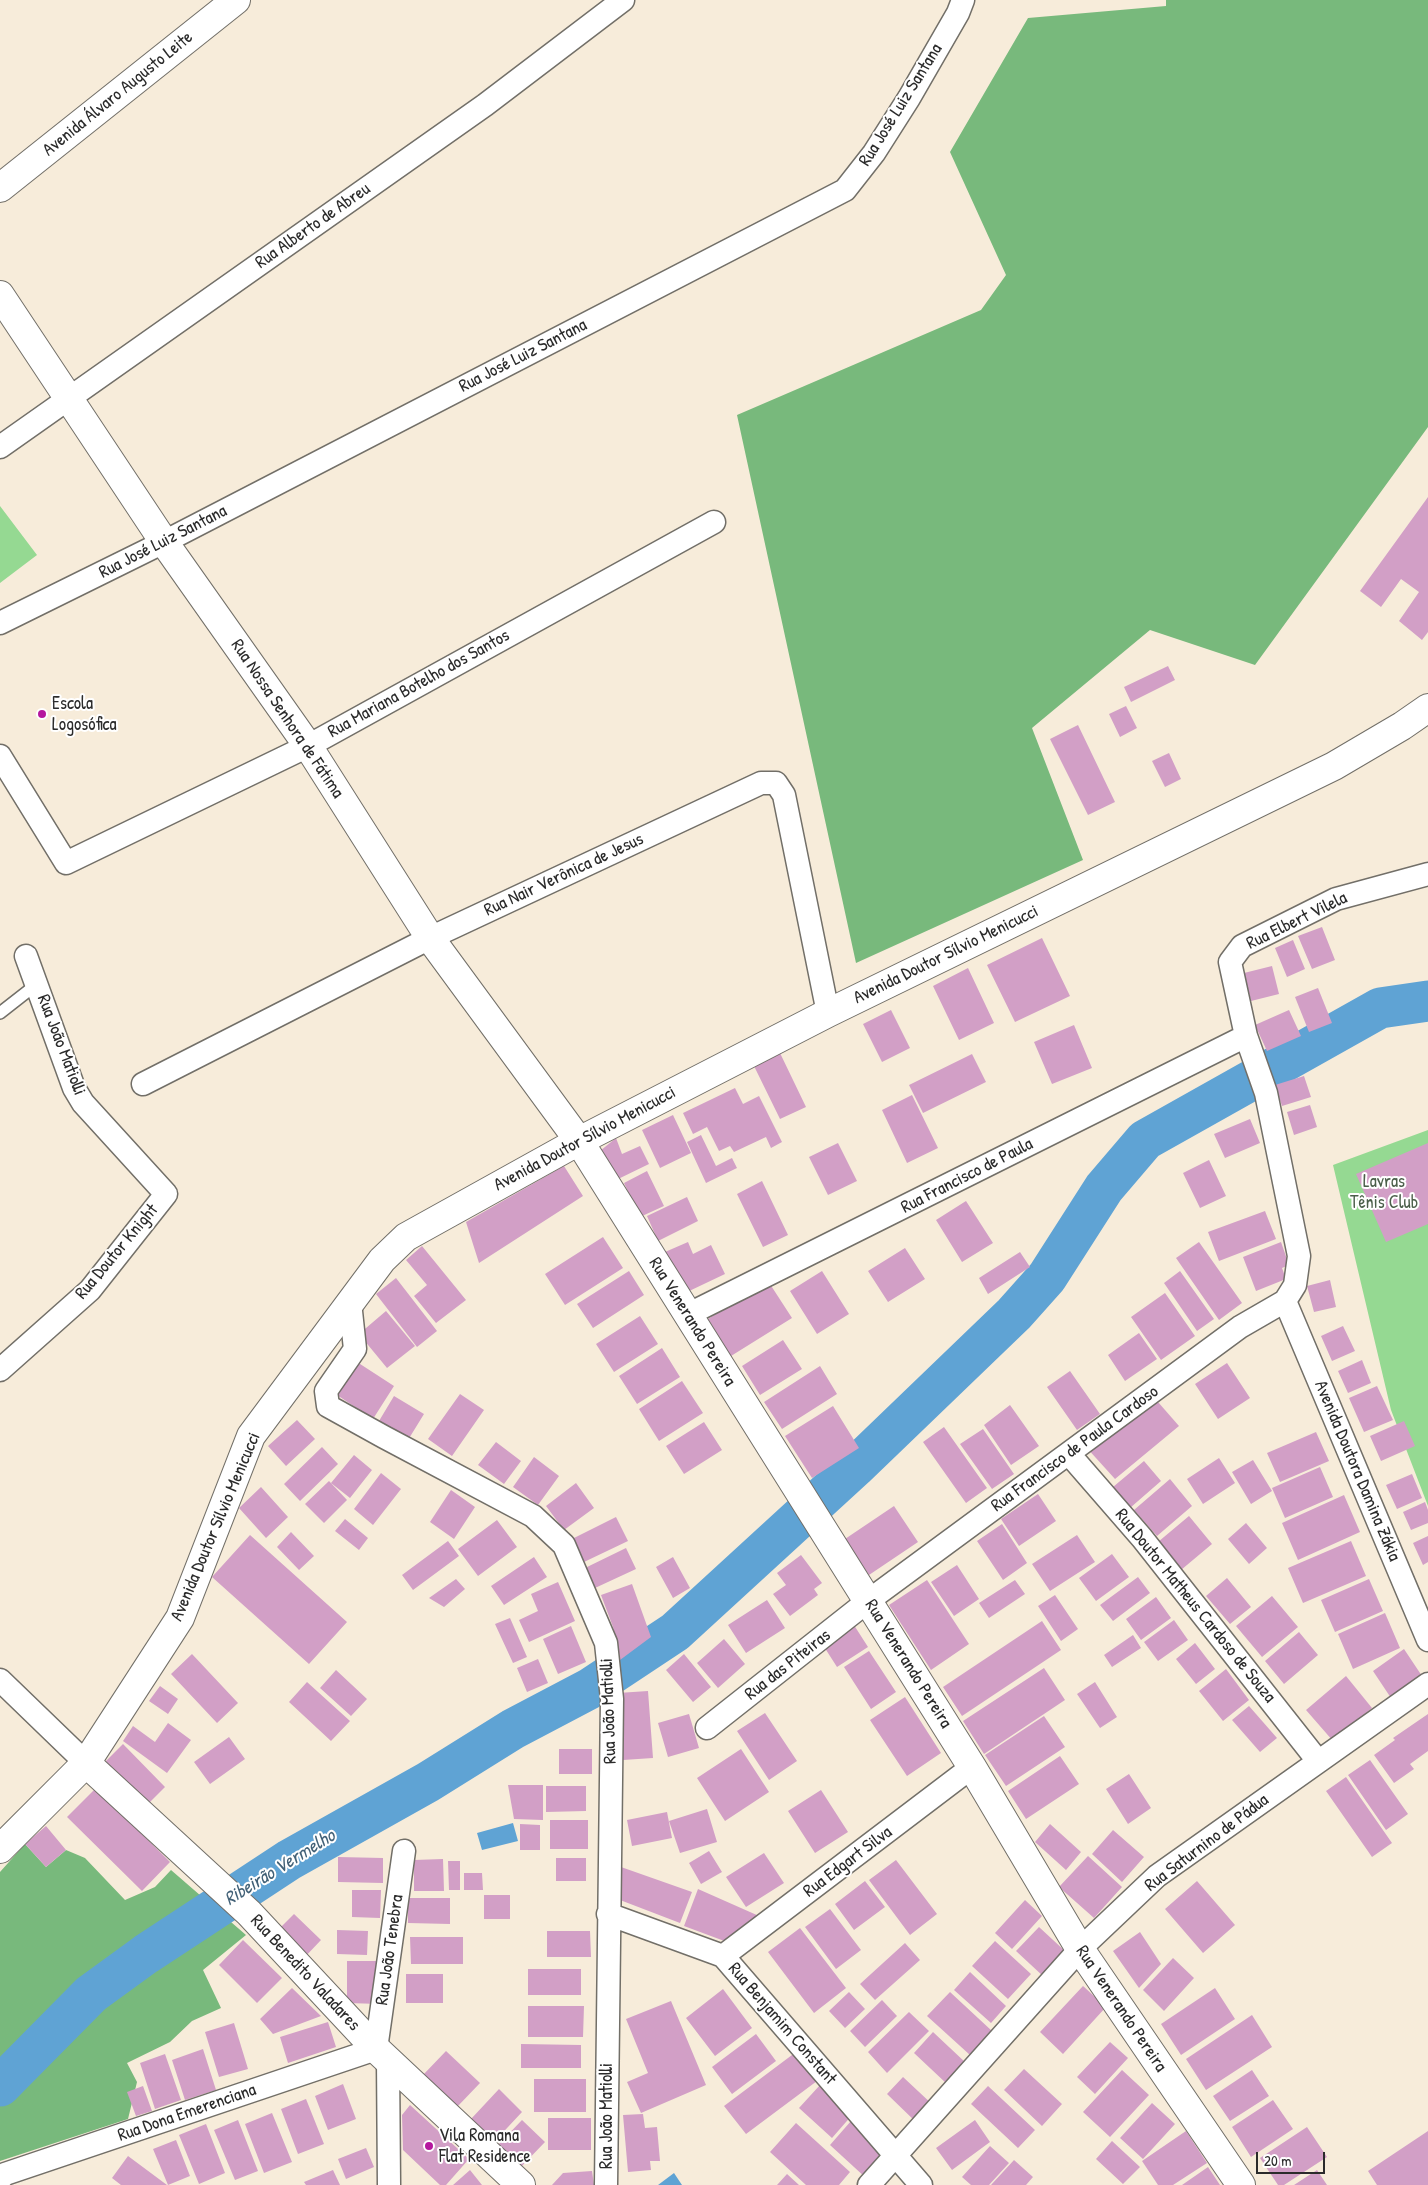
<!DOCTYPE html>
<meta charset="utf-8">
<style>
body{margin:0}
#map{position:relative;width:1428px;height:2185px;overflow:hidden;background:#f7ecda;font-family:"Patrick Hand",sans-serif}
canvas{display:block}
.scale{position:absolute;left:1256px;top:2152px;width:69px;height:22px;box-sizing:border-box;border:2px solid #2b2b2b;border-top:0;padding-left:6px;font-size:15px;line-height:18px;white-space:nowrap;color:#2b2b2b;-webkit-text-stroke:4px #fff;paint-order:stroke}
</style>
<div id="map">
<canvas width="1428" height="2185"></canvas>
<div class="scale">20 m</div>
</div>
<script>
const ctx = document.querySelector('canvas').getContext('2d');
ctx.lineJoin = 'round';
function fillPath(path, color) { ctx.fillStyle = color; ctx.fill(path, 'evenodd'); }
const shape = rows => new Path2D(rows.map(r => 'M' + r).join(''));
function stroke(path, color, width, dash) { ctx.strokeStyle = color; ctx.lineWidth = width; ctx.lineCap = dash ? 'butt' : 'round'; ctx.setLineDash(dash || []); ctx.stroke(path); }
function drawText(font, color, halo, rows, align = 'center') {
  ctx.font = font + ' "Patrick Hand",sans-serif'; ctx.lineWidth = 4; ctx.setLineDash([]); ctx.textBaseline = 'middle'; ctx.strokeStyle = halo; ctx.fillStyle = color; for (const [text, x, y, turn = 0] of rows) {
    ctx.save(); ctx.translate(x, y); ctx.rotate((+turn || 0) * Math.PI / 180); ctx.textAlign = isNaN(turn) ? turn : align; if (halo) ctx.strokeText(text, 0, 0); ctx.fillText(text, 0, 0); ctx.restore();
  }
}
fillPath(shape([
 [0,506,37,555,0,583],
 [1428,1130,1428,1506,1391,1410,1333,1165]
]), '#95d992');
fillPath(shape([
 [1166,0,1428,0,1428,427,1255,665,1150,630,1032,728,1083,860,856,963,737,415,981,310,1006,275,950,152,1028,18,1166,6],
 [25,1844,46,1867,66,1850,85,1858,125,1900,155,1887,171,1870,246,1935,203,1970,221,2008,192,2021,170,2042,127,2063,137,2082,128,2119,0,2161,0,1872]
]), '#78b97c');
fillPath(shape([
 [513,1823,518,1841,482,1850,477,1833],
 [674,2173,682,2185,658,2185]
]), '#5fa3d4');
stroke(shape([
 [0,2086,91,1994,146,1954,289,1860,428,1782,513,1729,589,1689,675,1632,855,1467,1014,1314,1047,1277,1104,1188,1145,1140,1380,1008,1428,1001]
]), '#5fa3d4', 41);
fillPath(shape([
 [1428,497,1428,632,1422,640,1399,621,1419,592,1401,579,1381,607,1360,591],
 [1168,666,1175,680,1131,702,1124,687],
 [1126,706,1137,728,1120,737,1109,714],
 [1078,725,1115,802,1088,815,1050,739],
 [1169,753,1181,779,1165,787,1152,761],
 [1322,927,1335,960,1312,969,1298,936],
 [1042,938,1070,996,1015,1022,987,965],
 [1293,940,1305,969,1287,977,1275,948],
 [1272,966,1279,994,1251,1001,1244,973],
 [968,968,994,1023,959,1040,933,986],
 [1318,988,1332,1023,1309,1032,1295,997],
 [891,1010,910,1048,882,1062,863,1024],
 [1289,1010,1301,1036,1267,1051,1255,1025],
 [1074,1025,1092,1068,1052,1084,1034,1042],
 [780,1053,806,1107,780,1119,754,1066],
 [972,1054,986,1082,923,1113,909,1085],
 [1304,1076,1311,1097,1282,1106,1275,1085],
 [735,1088,743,1104,759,1096,782,1142,771,1148,766,1137,734,1152,730,1146,719,1151,707,1127,693,1134,683,1113],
 [912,1095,938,1148,907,1163,882,1110],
 [1310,1105,1317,1127,1294,1135,1287,1112],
 [673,1115,691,1153,660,1168,642,1130],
 [1250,1119,1260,1143,1225,1158,1214,1134],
 [701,1135,716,1166,732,1158,737,1168,706,1183,687,1142],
 [616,1138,622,1154,640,1146,649,1164,614,1181,600,1151],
 [838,1143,857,1181,828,1195,809,1157],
 [1428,1143,1428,1224,1386,1242,1356,1174],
 [1209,1160,1226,1196,1200,1208,1183,1173],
 [564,1166,583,1196,479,1263,466,1222],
 [647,1171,664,1206,640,1217,624,1183],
 [762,1181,788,1235,763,1247,737,1194],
 [687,1197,698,1221,658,1241,647,1216],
 [966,1201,993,1243,962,1262,936,1220],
 [1265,1211,1276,1239,1219,1261,1208,1232],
 [603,1237,623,1268,565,1305,545,1274],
 [688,1242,693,1254,711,1245,725,1274,685,1293,665,1252],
 [1199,1242,1242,1303,1219,1320,1176,1258],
 [1281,1242,1289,1265,1282,1268,1286,1279,1256,1291,1243,1257],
 [422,1246,466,1300,436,1323,414,1296,427,1285,406,1260],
 [905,1248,925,1279,888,1302,868,1271],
 [1020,1252,1030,1267,988,1294,979,1278],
 [629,1271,644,1295,593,1328,577,1304],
 [822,1271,849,1314,817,1334,790,1291],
 [1180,1271,1214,1319,1197,1331,1164,1283],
 [396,1278,437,1331,417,1347,376,1294],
 [1330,1280,1336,1307,1314,1312,1307,1286],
 [768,1281,792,1318,731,1356,708,1319],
 [1165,1293,1195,1336,1161,1360,1131,1317],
 [386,1311,415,1346,387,1368,359,1334],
 [640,1316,658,1344,614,1372,596,1344],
 [1343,1326,1355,1351,1332,1361,1321,1336],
 [1139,1333,1157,1359,1125,1381,1108,1355],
 [783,1340,802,1369,760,1395,742,1366],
 [662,1348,680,1377,637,1404,619,1376],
 [1362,1360,1371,1383,1348,1393,1338,1371],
 [357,1362,394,1386,373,1419,331,1391],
 [1227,1363,1250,1398,1218,1419,1195,1384],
 [820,1366,837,1394,782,1429,764,1402],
 [1070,1371,1100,1414,1077,1430,1047,1387],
 [682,1381,703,1413,659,1441,639,1409],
 [1377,1386,1393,1420,1364,1432,1349,1398],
 [460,1394,484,1410,452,1456,428,1439],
 [394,1396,424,1414,408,1440,379,1421],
 [1158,1402,1179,1426,1115,1479,1086,1447],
 [1010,1405,1039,1446,1011,1465,984,1425],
 [833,1406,859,1448,812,1478,785,1436],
 [297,1420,315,1439,286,1466,268,1446],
 [1404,1421,1415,1446,1381,1461,1370,1436],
 [704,1422,722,1450,684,1474,666,1446],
 [944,1427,987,1488,966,1503,923,1442],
 [983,1429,1014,1474,992,1489,960,1444],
 [1316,1432,1329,1461,1280,1482,1267,1453],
 [496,1442,521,1461,504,1484,478,1465],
 [322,1447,338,1464,300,1501,284,1484],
 [354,1455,372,1470,350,1498,331,1483],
 [534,1457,559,1476,538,1505,513,1487],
 [1219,1458,1235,1483,1203,1504,1187,1479],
 [1253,1460,1272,1491,1251,1504,1232,1472],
 [1144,1461,1161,1481,1130,1508,1113,1487],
 [1320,1467,1333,1497,1285,1518,1272,1488],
 [381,1473,401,1489,373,1525,354,1509],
 [1412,1474,1422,1498,1397,1509,1386,1485],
 [1170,1479,1192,1506,1157,1536,1134,1510],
 [329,1481,347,1500,324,1523,305,1504],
 [576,1483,594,1508,564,1530,546,1506],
 [261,1487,288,1517,266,1538,239,1508],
 [451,1490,475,1507,454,1539,430,1522],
 [1038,1494,1056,1521,1019,1546,1001,1519],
 [1344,1495,1360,1532,1298,1560,1282,1523],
 [1425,1502,1428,1510,1428,1523,1411,1530,1403,1512],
 [894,1506,918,1542,869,1575,845,1539],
 [1189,1516,1212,1544,1181,1570,1158,1542],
 [616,1517,628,1541,584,1562,572,1539],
 [345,1519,368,1538,359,1550,335,1531],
 [497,1520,517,1547,478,1576,458,1549],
 [1246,1523,1267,1548,1249,1564,1228,1539],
 [1002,1524,1027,1563,1003,1580,977,1541],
 [291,1532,314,1556,299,1570,277,1547],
 [250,1535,347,1622,309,1664,212,1577],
 [1077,1535,1095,1562,1050,1591,1032,1564],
 [1428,1536,1428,1562,1423,1565,1413,1543],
 [448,1541,459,1556,413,1590,402,1575],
 [1351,1541,1366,1576,1303,1603,1288,1568],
 [626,1548,636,1569,595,1588,585,1568],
 [1112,1554,1129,1577,1096,1601,1079,1578],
 [801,1555,822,1583,814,1589,818,1595,790,1616,773,1594,786,1585,777,1573],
 [534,1557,547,1577,504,1605,491,1586],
 [673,1557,690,1588,673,1598,656,1567],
 [957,1565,979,1599,954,1616,931,1582],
 [1138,1577,1150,1593,1113,1621,1100,1605],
 [1227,1578,1251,1607,1230,1624,1206,1596],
 [456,1579,465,1589,444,1607,429,1598],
 [1369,1579,1383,1611,1335,1632,1321,1600],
 [927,1580,969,1644,931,1670,889,1605],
 [1015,1580,1025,1594,989,1618,979,1603],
 [558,1582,575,1621,529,1642,519,1620,538,1611,531,1594],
 [632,1584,651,1637,620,1660,613,1627,601,1595],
 [1055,1595,1078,1629,1061,1641,1038,1606],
 [1272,1596,1298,1627,1262,1657,1236,1626],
 [1156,1597,1171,1618,1141,1640,1126,1619],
 [767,1600,785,1628,746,1653,728,1625],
 [1385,1613,1400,1648,1353,1669,1338,1634],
 [510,1618,527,1657,513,1663,495,1624],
 [1174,1620,1188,1640,1158,1661,1144,1642],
 [1042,1621,1061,1650,962,1716,943,1687],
 [852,1622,868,1647,837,1667,821,1642],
 [571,1626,586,1662,558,1674,543,1639],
 [1299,1632,1318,1655,1284,1684,1265,1661],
 [1133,1635,1141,1648,1112,1667,1104,1655],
 [724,1639,745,1664,718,1688,697,1663],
 [1195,1643,1215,1669,1196,1684,1176,1659],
 [1404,1649,1424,1679,1393,1701,1373,1671],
 [869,1651,896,1692,871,1709,844,1667],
 [192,1654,238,1703,217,1723,171,1674],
 [684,1654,711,1687,693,1702,666,1670],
 [538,1659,548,1683,527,1692,517,1668],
 [1044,1668,1065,1700,984,1754,963,1721],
 [1226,1669,1249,1700,1223,1721,1199,1691],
 [336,1670,367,1699,351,1716,320,1688],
 [1346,1676,1372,1708,1333,1741,1306,1710],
 [307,1682,350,1721,331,1741,289,1702],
 [1095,1682,1117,1717,1100,1728,1077,1694],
 [160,1686,178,1699,168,1714,149,1701],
 [648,1691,653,1758,623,1760,618,1693],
 [905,1697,941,1753,907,1776,870,1720],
 [1249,1706,1277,1738,1260,1752,1232,1720],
 [765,1713,797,1761,769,1780,737,1731],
 [689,1714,699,1748,668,1757,658,1723],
 [1428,1714,1428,1751,1410,1764,1414,1769,1394,1783,1374,1755,1395,1740,1393,1738],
 [1044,1716,1065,1747,1006,1786,985,1755],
 [168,1723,191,1740,167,1773,123,1741,133,1726,155,1742],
 [229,1737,245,1759,210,1784,194,1762],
 [123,1744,165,1787,148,1804,105,1762],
 [559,1749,592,1749,592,1774,559,1774],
 [741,1749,769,1792,725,1821,697,1778],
 [1060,1756,1079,1784,1026,1819,1008,1791],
 [1370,1760,1408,1814,1386,1830,1348,1775],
 [1129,1774,1151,1808,1128,1824,1106,1789],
 [1346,1777,1392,1843,1372,1857,1326,1791],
 [508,1785,543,1785,543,1820,514,1819],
 [546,1786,586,1786,586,1811,546,1812],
 [96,1788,170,1862,142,1891,67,1817],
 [821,1790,848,1832,815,1853,788,1811],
 [707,1809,717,1842,680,1853,669,1821],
 [667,1812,672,1838,632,1846,627,1820],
 [550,1820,588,1820,588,1849,550,1849],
 [520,1824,540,1825,540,1850,520,1850],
 [1050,1824,1081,1852,1066,1870,1035,1842],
 [46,1826,66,1850,46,1867,25,1844],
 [1113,1830,1144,1857,1122,1882,1092,1854],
 [709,1851,722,1872,701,1884,689,1863],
 [764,1853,784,1883,746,1907,726,1877],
 [1088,1856,1122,1887,1094,1918,1059,1887],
 [338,1857,383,1858,383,1883,338,1882],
 [556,1858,586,1858,586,1881,556,1881],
 [443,1859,444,1891,414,1891,414,1860],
 [896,1860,937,1914,910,1935,869,1880],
 [448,1861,460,1861,460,1890,449,1890],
 [621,1867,692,1892,680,1923,620,1900],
 [464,1873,482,1873,483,1890,464,1890],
 [865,1881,885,1907,854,1930,835,1904],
 [1197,1881,1235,1925,1203,1953,1165,1909],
 [698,1889,759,1916,727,1942,684,1926],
 [352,1890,381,1890,380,1918,352,1917],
 [484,1895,510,1895,510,1919,484,1919],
 [408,1898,450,1898,450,1924,408,1923],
 [1025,1900,1042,1916,1012,1949,995,1933],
 [830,1909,861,1950,836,1969,805,1927],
 [294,1914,321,1940,303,1959,276,1932],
 [1039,1927,1066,1952,1044,1977,1016,1951],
 [800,1928,846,1988,814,2013,768,1952],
 [337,1930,368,1931,367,1955,337,1954],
 [547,1931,590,1931,591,1957,547,1957],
 [1140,1932,1161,1964,1139,1988,1113,1951],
 [410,1937,463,1937,463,1964,411,1964],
 [243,1940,282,1978,257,2003,219,1965],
 [995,1941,1031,1974,1008,1999,972,1966],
 [905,1943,920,1960,875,2000,860,1984],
 [1173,1958,1194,1978,1164,2011,1143,1990],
 [347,1961,380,1961,380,2004,347,2003],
 [528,1969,581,1969,581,1995,528,1995],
 [970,1972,1006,2006,991,2023,954,1990],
 [406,1974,443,1974,443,2003,406,2003],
 [1083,1986,1106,2007,1063,2054,1040,2032],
 [292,1988,321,2016,273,2034,260,2019],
 [1215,1988,1235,2019,1181,2055,1161,2024],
 [723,1989,752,2028,715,2056,686,2018],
 [849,1992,865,2009,845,2028,829,2011],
 [950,1992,992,2031,970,2055,927,2016],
 [882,2000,897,2016,865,2047,850,2031],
 [671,2001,706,2085,641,2113,627,2082,648,2073,626,2019],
 [528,2006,584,2006,583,2037,528,2037],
 [909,2012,929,2031,887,2073,868,2052],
 [1252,2015,1272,2047,1206,2090,1186,2059],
 [328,2022,336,2047,288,2063,280,2037],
 [234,2023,248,2069,219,2077,205,2032],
 [933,2032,966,2063,947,2084,914,2053],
 [756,2034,776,2061,732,2094,712,2067],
 [1110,2042,1128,2058,1095,2094,1077,2077],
 [521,2044,581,2045,581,2068,521,2068],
 [203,2049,216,2090,185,2100,172,2060],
 [446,2051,480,2083,457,2107,423,2075],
 [796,2052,817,2081,746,2134,724,2106],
 [165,2054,181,2100,155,2109,140,2063],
 [1024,2069,1062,2104,1042,2126,1004,2090],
 [1122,2070,1149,2095,1110,2137,1083,2112],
 [1252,2070,1269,2096,1230,2121,1213,2096],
 [903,2077,934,2106,918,2124,887,2094],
 [534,2079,586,2079,586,2112,534,2112],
 [343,2084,356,2119,328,2130,315,2096],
 [820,2085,853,2114,832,2138,799,2108],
 [143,2086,152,2111,136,2116,127,2092],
 [988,2086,1035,2130,1018,2148,971,2104],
 [499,2089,522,2112,494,2142,471,2119],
 [306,2099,324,2144,298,2154,281,2109],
 [1273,2100,1293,2129,1251,2157,1232,2127],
 [1152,2103,1175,2124,1143,2159,1120,2138],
 [410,2105,469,2159,446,2185,440,2185,403,2150,402,2115],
 [272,2113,292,2162,264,2173,245,2124],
 [643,2114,645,2128,657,2127,660,2161,650,2161,651,2170,628,2172,623,2115],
 [548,2118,591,2118,591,2150,548,2150],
 [238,2120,258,2171,235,2180,214,2130],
 [522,2120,545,2142,520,2168,497,2146],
 [975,2120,990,2142,952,2170,936,2148],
 [851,2121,888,2154,866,2178,830,2145],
 [796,2123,850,2172,839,2185,806,2185,770,2152],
 [206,2124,225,2173,199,2184,179,2135],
 [1307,2127,1327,2157,1284,2185,1278,2185,1260,2158],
 [1186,2131,1207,2163,1173,2185,1158,2185,1142,2161],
 [1428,2131,1428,2185,1377,2185,1368,2171],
 [176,2140,190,2176,168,2185,153,2149],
 [1112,2141,1140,2167,1123,2184,1096,2159],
 [990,2146,1009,2163,989,2185,971,2185,962,2177],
 [366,2148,374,2167,346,2179,338,2159],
 [128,2156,167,2185,121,2185,112,2178],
 [1014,2160,1033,2177,1026,2185,991,2185],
 [1208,2167,1220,2185,1182,2185],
 [333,2170,340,2185,306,2185,304,2182],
 [470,2170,482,2185,453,2185],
 [1317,2170,1327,2185,1294,2185],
 [592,2171,594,2185,552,2185,563,2173],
 [787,2174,799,2185,777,2185]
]), '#d29fc6');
const lane = shape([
 [0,1013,37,984]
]);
const street = shape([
 [0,447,485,105,623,0],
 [0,623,164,542,845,190,874,153,909,98,958,13,963,0],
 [0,756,66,863,308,746,714,522],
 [143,1084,430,938,761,783,776,783,784,795,828,1013],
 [1285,1301,1428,1640],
 [350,1302,355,1349,326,1391,328,1406,384,1437,533,1516,564,1545,606,1643,612,1699,606,2185],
 [687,1315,1246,1036],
 [0,1370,90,1290,166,1194,83,1103,74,1088,26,956],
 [1069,1454,1142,1538,1318,1761],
 [0,1680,86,1763],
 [707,1728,868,1601,1240,1327,1285,1301,1295,1285,1299,1256,1266,1093,1246,1036,1230,962,1242,946,1336,899,1428,874],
 [608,1914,723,1956,921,2185],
 [723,1956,972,1767],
 [388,2060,389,2185],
 [0,2179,5,2174,376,2049,404,1851],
 [869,2185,1080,1949,1157,1876,1428,1684]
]);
const secondary = shape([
 [0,188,236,0],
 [0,295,164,542,308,746,430,938,579,1141,972,1767,1080,1949,1241,2185],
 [86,1763,249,1913,376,2049,521,2185],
 [0,1849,86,1763,180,1618,251,1436,382,1260,406,1237,579,1141,828,1013,1334,766,1402,726,1428,708]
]);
stroke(lane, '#726f68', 14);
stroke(street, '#726f68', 25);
stroke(secondary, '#726f68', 30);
stroke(lane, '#fff', 11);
stroke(street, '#fff', 22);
stroke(secondary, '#fff', 28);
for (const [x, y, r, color] of [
 [42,714,5,"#b5179e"],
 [429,2146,5,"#b5179e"]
]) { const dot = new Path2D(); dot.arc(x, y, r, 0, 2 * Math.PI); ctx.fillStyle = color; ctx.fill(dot); stroke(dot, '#fff', 2); }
drawText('18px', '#2b2b2b', '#fff', [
 ["Avenida Álvaro Augusto Leite",118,94,-39],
 ["Rua José Luiz Santana",901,105,-58],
 ["Rua Alberto de Abreu",313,226,-35],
 ["Rua José Luiz Santana",523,356,-27],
 ["Rua José Luiz Santana",163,542,-27],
 ["Rua Mariana Botelho dos Santos",419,684,-29],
 ["Rua Nossa Senhora de Fátima",287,719,56],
 ["Rua Nair Verônica de Jesus",564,875,-25],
 ["Rua Elbert Vilela",1297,921,-26],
 ["Avenida Doutor Sílvio Menicucci",946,955,-26],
 ["Rua João Matiolli",61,1045,69],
 ["Avenida Doutor Sílvio Menicucci",585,1139,-28],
 ["Rua Francisco de Paula",967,1176,-27],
 ["Rua Doutor Knight",117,1252,-50],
 ["Rua Venerando Pereira",692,1322,58],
 ["Rua Francisco de Paula Cardoso",1075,1449,-36],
 ["Avenida Doutora Damina Zákia",1357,1471,67],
 ["Avenida Doutor Sílvio Menicucci",216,1527,-67],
 ["Rua Doutor Matheus Cardoso de Souza",1195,1606,51],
 ["Rua Venerando Pereira",908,1664,58],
 ["Rua das Piteiras",788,1665,-38],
 ["Rua João Matiolli",609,1711,-92],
 ["Rua Saturnino de Pádua",1207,1843,-37],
 ["Rua Edgart Silva",848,1862,-37],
 ["Rua João Tenebra",390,1950,-82],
 ["Rua Benedito Valadares",305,1973,47],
 ["Rua Venerando Pereira",1121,2009,56],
 ["Rua Benjamim Constant",782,2024,49],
 ["Rua Dona Emerenciana",187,2113,-19],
 ["Rua João Matiolli",607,2116,-90]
]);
drawText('18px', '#2b2b2b', '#fff', [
 ["Escola",52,704],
 ["Logosófica",52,725],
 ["Vila Romana",439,2136],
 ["Flat Residence",439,2157]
], 'left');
drawText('18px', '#4b5f4a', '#fff', [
 ["Lavras",1384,1182],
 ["Tênis Club",1384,1203]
]);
drawText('italic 19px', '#426177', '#fff', [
 ["Ribeirão Vermelho",280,1868,-32]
]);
</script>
